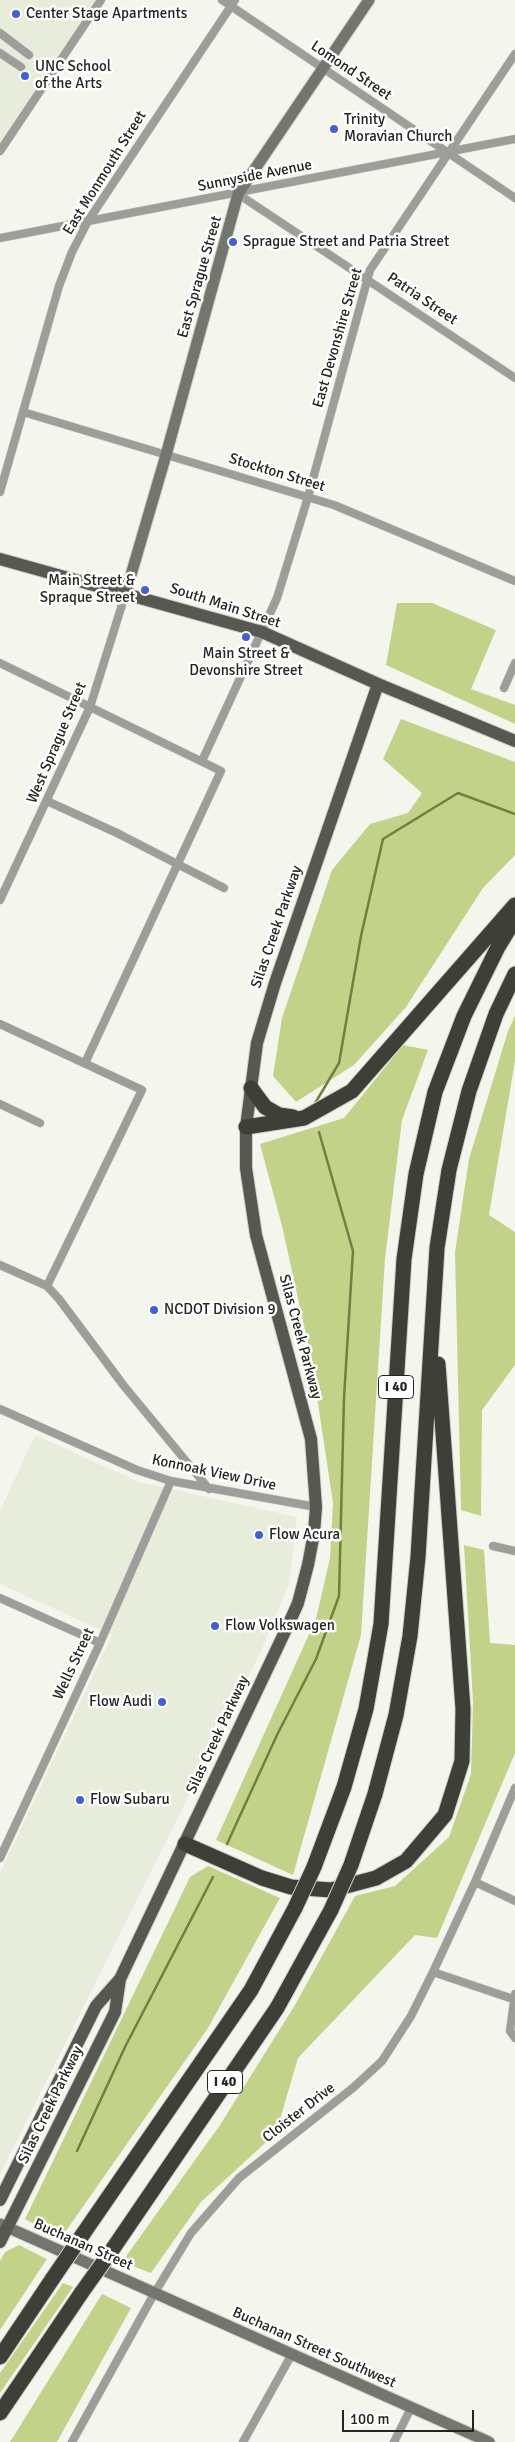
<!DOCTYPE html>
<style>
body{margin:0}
#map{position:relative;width:515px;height:2442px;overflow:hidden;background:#f4f6ed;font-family:Signika,sans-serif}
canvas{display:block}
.scale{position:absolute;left:342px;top:2410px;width:132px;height:22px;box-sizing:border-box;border:2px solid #242522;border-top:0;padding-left:6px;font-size:15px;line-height:18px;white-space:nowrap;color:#242522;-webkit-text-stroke:4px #fff;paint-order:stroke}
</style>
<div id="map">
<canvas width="515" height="2442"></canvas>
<div class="scale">100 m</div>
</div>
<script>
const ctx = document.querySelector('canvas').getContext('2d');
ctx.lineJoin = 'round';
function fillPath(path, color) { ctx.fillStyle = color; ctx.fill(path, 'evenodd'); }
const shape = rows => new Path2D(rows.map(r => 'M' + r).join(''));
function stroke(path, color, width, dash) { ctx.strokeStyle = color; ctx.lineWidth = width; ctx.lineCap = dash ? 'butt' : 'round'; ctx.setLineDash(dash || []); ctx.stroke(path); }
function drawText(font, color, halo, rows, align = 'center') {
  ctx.font = font + ' Signika,sans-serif'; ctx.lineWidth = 5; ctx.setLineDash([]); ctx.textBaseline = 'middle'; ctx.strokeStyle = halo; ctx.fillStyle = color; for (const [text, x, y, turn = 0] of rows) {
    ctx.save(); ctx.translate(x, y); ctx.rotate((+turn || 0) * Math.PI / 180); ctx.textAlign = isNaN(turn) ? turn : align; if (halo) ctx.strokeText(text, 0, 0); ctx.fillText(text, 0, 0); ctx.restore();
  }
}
fillPath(shape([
 [0,0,101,0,0,151],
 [35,1435,139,1482,297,1517,289,1584,262,1649,0,2174,0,1873,112,1635,0,1584,0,1511]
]), '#e7ecdb');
fillPath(shape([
 [397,603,432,603,496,630,471,689,515,705,515,724,386,665],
 [401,719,515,762,515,855,483,888,406,1007,354,1065,296,1102,273,1076,282,1018,332,870,370,824,408,813,422,793,383,759],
 [515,1016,515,1061,489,1215,515,1232,515,1365,482,1410,481,1516,461,1510,455,1252,469,1159,508,1031],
 [403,1045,428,1050,402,1120,385,1259,361,1635,293,1875,216,1840,316,1619,330,1558,333,1503,311,1357,282,1226,260,1144,344,1118],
 [464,1545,484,1550,490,1643,515,1645,515,1753,437,1938,415,1935,298,2058,276,2133,201,2202,151,2273,122,2262,220,2125,295,2005,355,1896,395,1886,449,1837,471,1774,473,1702],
 [208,1866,280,1898,208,2028,61,2238,25,2219,190,1877],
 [19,2245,47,2259,0,2330,0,2261,5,2252],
 [63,2283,73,2287,0,2393,0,2373],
 [102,2294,131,2308,57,2442,10,2442]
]), '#c3d289');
stroke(shape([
 [314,1105,339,1063,361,936,383,839,458,793,515,814],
 [227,1844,277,1735,316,1659,339,1596,344,1398,353,1251,319,1132],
 [77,2151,125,2047,213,1877]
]), '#727e42', 2.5);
const street = shape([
 [222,0,515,198],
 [0,33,29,55],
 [0,53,21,67],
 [0,151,101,0],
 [238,194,515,378],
 [0,238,515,139],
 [23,412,334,505,515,581],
 [0,492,59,286,72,252,88,221,235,0],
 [0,663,221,771,85,1063],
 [504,688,515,663],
 [202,761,277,598,308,497,370,270,515,54],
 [47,801,117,833,224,888],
 [0,900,90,707,126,592],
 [0,1024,142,1090,47,1286],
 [0,1104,40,1123],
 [0,1265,47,1286,59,1299,124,1386,209,1489],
 [0,1409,137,1470,171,1481,316,1507],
 [493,1546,515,1551],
 [0,1598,100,1643],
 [0,1858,100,1643,171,1481],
 [475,1882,515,1901],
 [433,1972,513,1999],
 [515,1994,510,2031,515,2038],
 [72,2442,154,2294,191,2233,239,2178,354,2087,382,2061,411,2016,433,1972,475,1882,515,1788],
 [243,2442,292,2354],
 [394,2442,411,2408]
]);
const secondary = shape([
 [126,592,166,455,238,194,369,0],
 [0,2224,489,2442]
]);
const primary = shape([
 [0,559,262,632,378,684,515,741],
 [0,2200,96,2006,120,1979],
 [0,2242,115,2012,120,1979,290,1621,298,1603,308,1565,314,1533,316,1507,311,1439,256,1235,246,1168,246,1127,257,1043,275,983,378,684]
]);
const highway = shape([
 [251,1088,265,1107,279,1115,293,1117],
 [246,1127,304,1118,352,1091,515,905],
 [185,1844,262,1878,291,1887,331,1890,376,1878,406,1861,445,1815,462,1761,463,1709,438,1364],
 [351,1865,375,1794,396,1715,410,1636,418,1557,437,1248,449,1170,469,1091,496,1014,515,974],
 [314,1867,344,1787,366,1709,381,1624,404,1259,416,1174,435,1092,464,1016,498,947,515,919],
 [83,2234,251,1990,295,1908],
 [112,2250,277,2008,331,1910],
 [0,2357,53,2278],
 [0,2413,82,2292]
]);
stroke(street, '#cfd0c8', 9);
stroke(secondary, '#cfd0c8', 13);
stroke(primary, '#cfd0c8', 14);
stroke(highway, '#cfd0c8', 17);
stroke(street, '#9d9e9a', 8);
stroke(secondary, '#73756f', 11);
stroke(primary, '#565851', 12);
stroke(highway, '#3d3f38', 15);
const highwayBridge = shape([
 [295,1908,314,1867],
 [331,1910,351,1865],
 [53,2278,83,2234],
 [82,2292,112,2250]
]);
stroke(highwayBridge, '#cfd0c8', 17, []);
stroke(highwayBridge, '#3d3f38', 15);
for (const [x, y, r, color] of [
 [16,14,5,"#4260d3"],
 [25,76,5,"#4260d3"],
 [334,129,5,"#4260d3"],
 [233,242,5,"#4260d3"],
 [145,590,5,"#4260d3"],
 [246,637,5,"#4260d3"],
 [154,1310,5,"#4260d3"],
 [259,1535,5,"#4260d3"],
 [215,1626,5,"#4260d3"],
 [162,1702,5,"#4260d3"],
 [80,1800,5,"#4260d3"]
]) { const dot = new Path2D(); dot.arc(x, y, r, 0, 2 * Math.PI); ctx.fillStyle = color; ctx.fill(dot); stroke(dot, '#fff', 2); }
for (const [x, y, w] of [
 [396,1387,35],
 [225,2082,35]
]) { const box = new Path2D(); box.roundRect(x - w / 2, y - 11.5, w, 23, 4); ctx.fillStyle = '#fff'; ctx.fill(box); stroke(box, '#242522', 1); }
drawText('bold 14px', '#242522', null, [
 ["I 40",396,1387],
 ["I 40",225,2082]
]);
drawText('15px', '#242522', '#fff', [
 ["Center Stage Apartments",26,14],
 ["UNC School",35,67],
 ["of the Arts",35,84],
 ["Trinity",344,120],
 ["Moravian Church",344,137],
 ["Sprague Street and Patria Street",243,242],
 ["Main Street &",135,581,"right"],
 ["Spraque Street",135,598,"right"],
 ["Main Street &",246,654,"center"],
 ["Devonshire Street",246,671,"center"],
 ["NCDOT Division 9",164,1310],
 ["Flow Acura",269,1535],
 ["Flow Volkswagen",225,1626],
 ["Flow Audi",152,1702,"right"],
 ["Flow Subaru",90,1800]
], 'left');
drawText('15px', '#242522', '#fff', [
 ["Lomond Street",351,71,34],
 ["East Monmouth Street",105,173,-58],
 ["Sunnyside Avenue",255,176,-11],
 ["East Sprague Street",200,277,-74],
 ["Patria Street",422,299,34],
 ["East Devonshire Street",338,338,-74],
 ["Stockton Street",277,473,17],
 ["South Main Street",225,606,18],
 ["West Sprague Street",57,743,-67],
 ["Silas Creek Parkway",277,927,-71],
 ["Silas Creek Parkway",300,1337,75],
 ["Konnoak View Drive",214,1473,12],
 ["Wells Street",74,1664,-65],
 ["Silas Creek Parkway",218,1735,-65],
 ["Silas Creek Parkway",51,2105,-64],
 ["Cloister Drive",299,2113,-38],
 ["Buchanan Street",83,2245,24],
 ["Buchanan Street Southwest",314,2348,24]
]);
</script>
